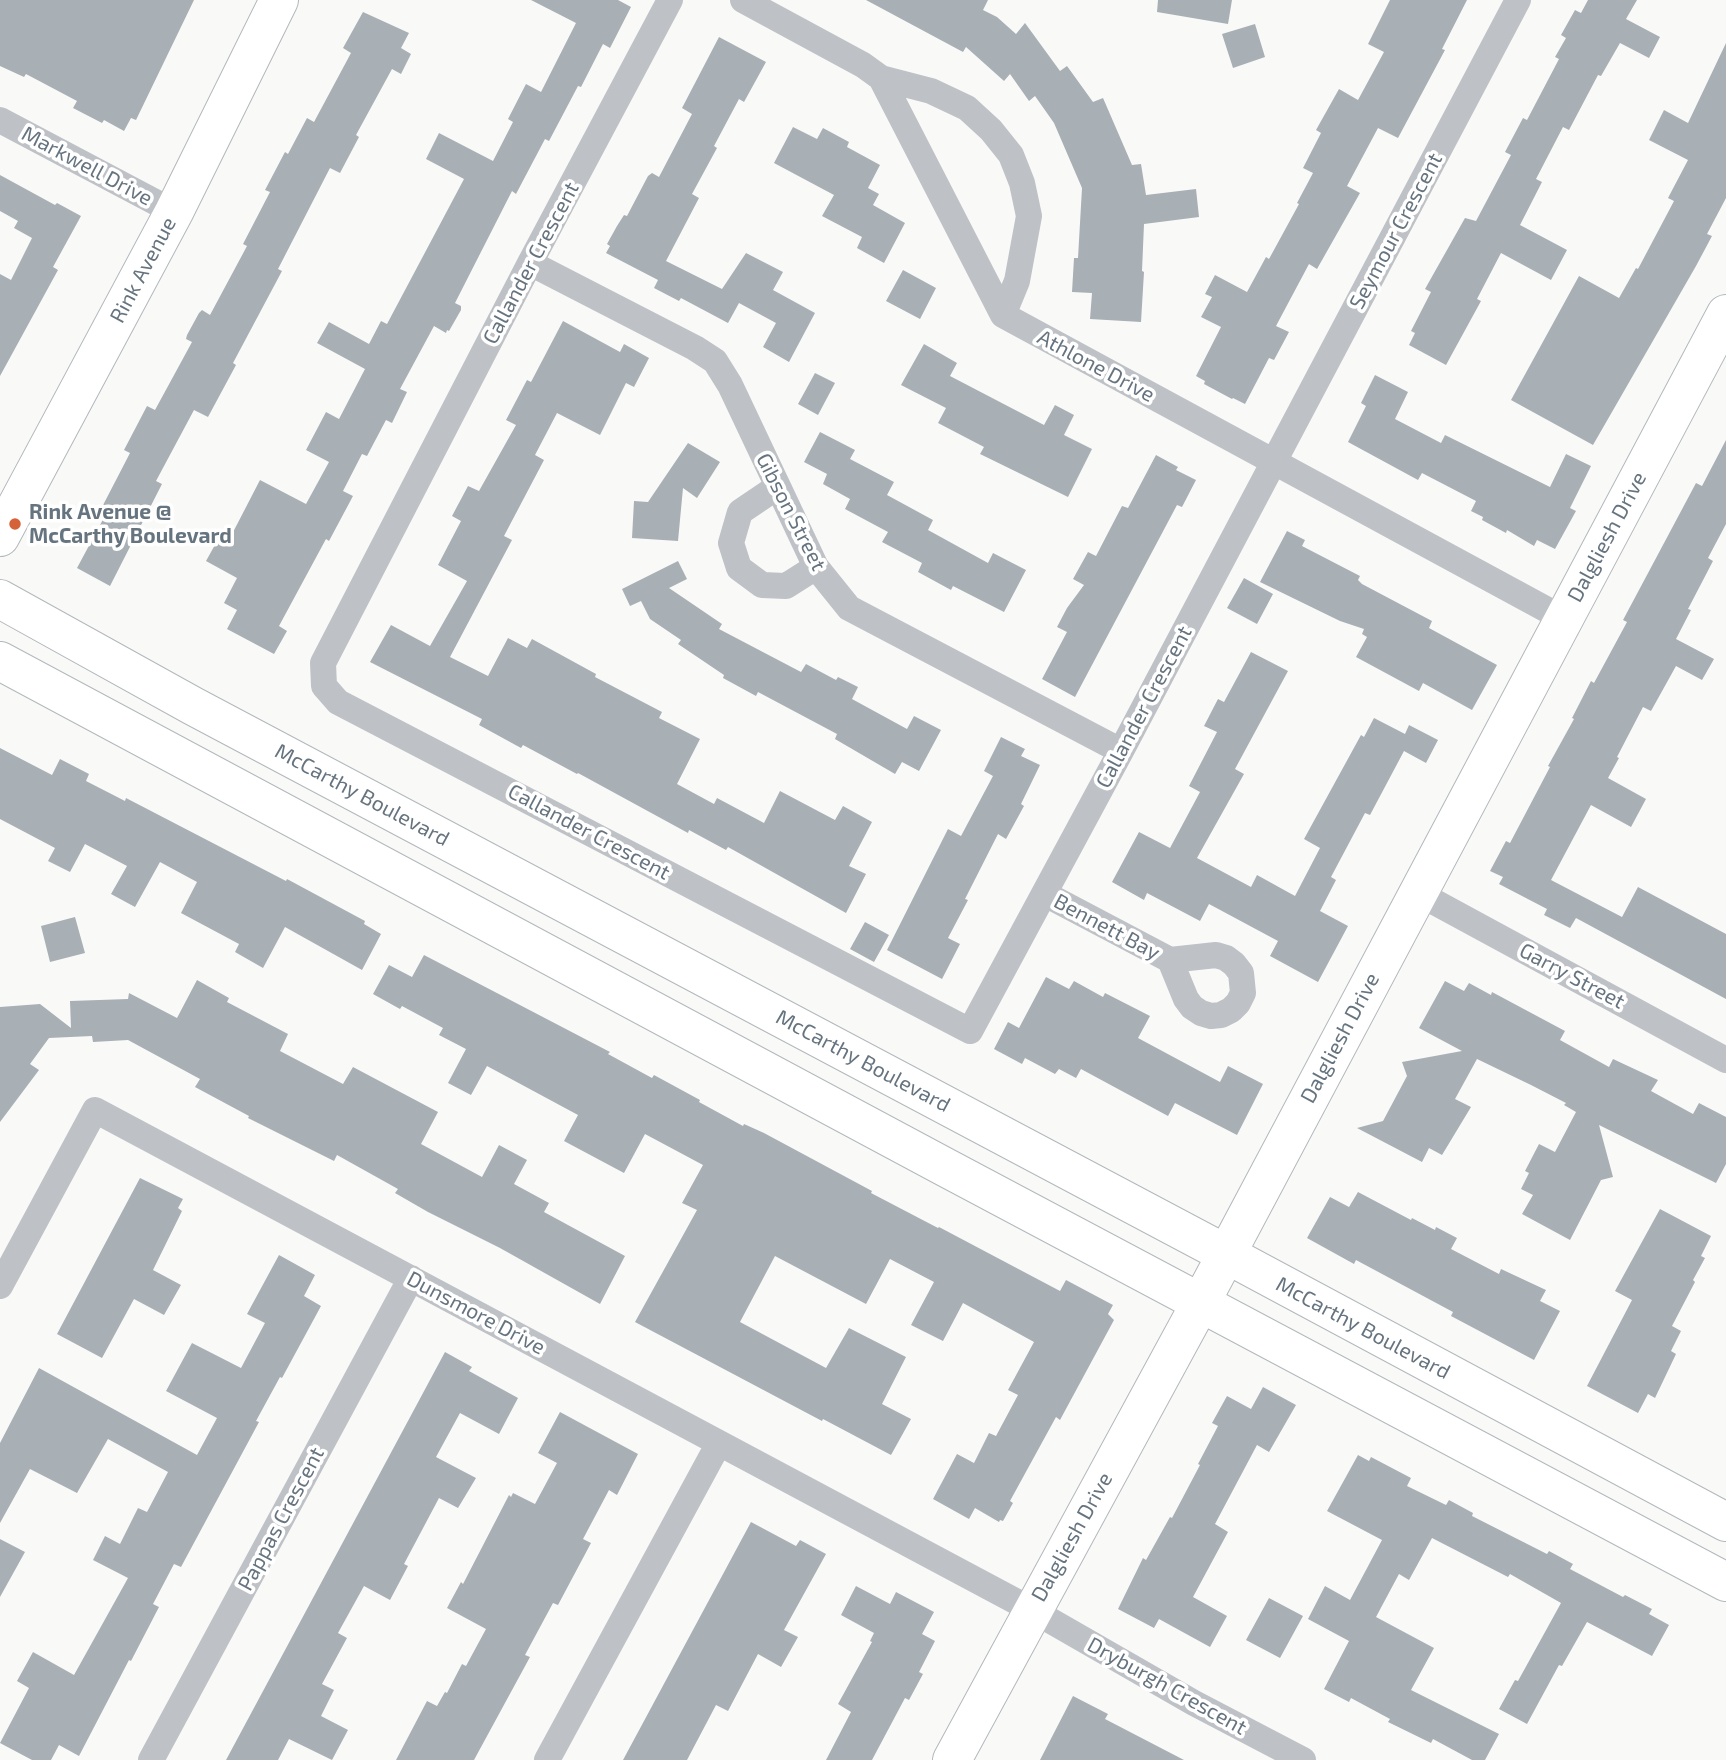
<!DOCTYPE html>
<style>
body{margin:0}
canvas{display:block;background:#f9f9f7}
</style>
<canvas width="1726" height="1760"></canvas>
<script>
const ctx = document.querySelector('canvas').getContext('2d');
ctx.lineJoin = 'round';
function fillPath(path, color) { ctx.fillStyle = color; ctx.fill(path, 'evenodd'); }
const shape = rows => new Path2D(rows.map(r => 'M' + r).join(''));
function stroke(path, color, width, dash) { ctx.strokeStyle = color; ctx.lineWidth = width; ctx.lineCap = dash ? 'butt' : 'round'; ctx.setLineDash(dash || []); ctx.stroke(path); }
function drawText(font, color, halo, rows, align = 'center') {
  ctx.font = font + ' "Exo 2",sans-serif'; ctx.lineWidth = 7; ctx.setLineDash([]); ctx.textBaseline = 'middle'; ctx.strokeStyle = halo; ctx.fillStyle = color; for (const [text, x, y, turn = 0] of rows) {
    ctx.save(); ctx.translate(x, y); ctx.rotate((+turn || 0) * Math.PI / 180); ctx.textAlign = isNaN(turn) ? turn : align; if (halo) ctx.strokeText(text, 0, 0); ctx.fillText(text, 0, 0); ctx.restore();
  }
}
fillPath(shape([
 [0,0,194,0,136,120,131,118,124,131,104,120,102,123,73,108,77,101,26,74,24,77,0,66],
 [531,0,618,0,631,7,610,48,603,44,581,87,578,86,549,141,545,139,516,194,512,191,455,303,461,306,461,310,449,331,447,330,446,333,434,326,400,389,407,392,392,423,386,420,367,456,362,454,343,491,353,496,329,541,326,539,279,626,287,631,274,654,227,629,237,610,224,603,237,578,206,561,221,534,230,538,260,480,306,504,329,462,306,450,326,412,339,419,365,369,317,343,329,322,369,344,381,321,387,324,464,179,426,159,439,133,493,161,513,122,508,119,526,84,541,92,576,23],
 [866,0,988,0,983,10,997,17,1016,34,1025,23,1060,71,1067,66,1093,102,1103,98,1132,165,1141,164,1146,195,1196,189,1199,217,1144,224,1142,271,1144,272,1141,322,1090,319,1092,293,1072,292,1074,258,1078,258,1082,188,1054,123,1035,96,1029,101,1010,74,1004,81,966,47,963,52],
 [1158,0,1232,0,1228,24,1157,12],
 [1390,0,1467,0,1442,49,1445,50,1398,138,1378,128,1347,186,1360,193,1317,269,1309,264,1276,326,1289,332,1274,360,1269,358,1245,404,1233,398,1232,399,1204,384,1205,381,1196,376,1221,327,1201,317,1212,297,1205,294,1215,275,1247,292,1266,257,1269,259,1299,204,1297,203,1313,173,1303,168,1321,133,1316,130,1339,89,1358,100,1384,52,1368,44],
 [1588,0,1637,0,1626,19,1660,37,1649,58,1620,43,1601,76,1598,75,1569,130,1563,127,1536,179,1542,182,1520,225,1567,250,1551,280,1501,253,1477,299,1481,301,1446,365,1409,345,1415,333,1411,331,1431,292,1425,289,1465,218,1476,221,1511,155,1505,152,1523,118,1527,120,1559,59,1555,57,1566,38,1561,35,1575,10,1581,13],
 [363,12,409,33,401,48,411,54,401,74,392,69,356,135,359,137,340,173,330,168,278,269,282,271,233,363,236,365,208,417,194,410,156,481,162,484,110,586,77,568,107,512,101,509,130,453,124,450,147,406,155,410,192,342,186,339,187,335,199,313,202,310,210,315,247,246,243,244,270,192,265,190,285,152,288,154,307,118,314,122,351,53,343,48],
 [1255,24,1265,57,1233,68,1222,34],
 [719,37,766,62,744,102,739,99,714,146,717,148,692,194,699,198,666,261,722,289,746,253,783,272,773,290,815,313,789,362,763,347,776,323,739,303,728,323,681,298,679,301,654,288,658,280,606,253,610,246,607,244,617,226,624,215,627,216,648,176,652,173,659,177,692,114,682,108],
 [1726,43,1726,198,1707,234,1712,236,1696,266,1593,445,1511,400,1579,276,1619,298,1636,268,1638,269,1674,201,1668,198,1688,160,1649,140,1664,110,1688,123],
 [793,127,817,139,823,128,849,142,847,147,880,165,868,188,879,194,873,205,905,223,884,263,857,248,862,237,822,216,834,195,774,163],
 [0,175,55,205,57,203,81,216,53,267,58,270,0,376,0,274,11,280,32,238,14,228,18,221,0,211],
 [903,270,936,288,920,319,886,301],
 [563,321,620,352,624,344,649,358,634,387,626,383,600,435,557,413,535,455,544,460,504,536,512,540,450,657,488,676,508,638,527,648,532,639,596,674,595,677,662,712,659,718,700,739,677,784,714,804,717,798,764,823,780,791,835,820,843,806,872,822,849,866,866,874,846,913,728,847,726,850,689,830,688,833,578,773,577,774,523,745,521,748,479,725,482,719,370,662,391,625,430,646,467,581,438,565,461,521,452,516,468,486,479,491,516,425,506,420,527,380,531,382],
 [924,344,957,363,950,376,1044,425,1055,405,1074,415,1064,435,1092,449,1068,497,980,454,984,447,938,423,946,408,901,385],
 [815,373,835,383,818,415,798,404],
 [1375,375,1408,392,1395,419,1441,443,1445,435,1550,487,1566,454,1591,466,1570,508,1576,511,1555,549,1537,540,1534,546,1507,530,1506,533,1482,520,1483,517,1471,511,1476,501,1422,473,1418,480,1348,442,1366,406,1361,403],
 [820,432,855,450,850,459,894,482,887,495,933,520,928,530,988,563,993,553,1026,570,1004,612,953,586,951,590,918,572,922,563,882,542,888,532,845,509,850,499,823,484,827,474,804,462],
 [1726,440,1726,524,1708,558,1713,561,1688,609,1691,610,1676,639,1714,659,1702,680,1676,666,1651,711,1643,707,1617,757,1619,758,1608,778,1646,799,1631,827,1591,805,1551,880,1622,917,1638,887,1726,934,1726,999,1576,918,1570,928,1544,915,1547,909,1499,884,1503,877,1490,871,1506,841,1510,843,1550,767,1548,766,1574,719,1572,718,1591,681,1594,683,1627,622,1623,620,1696,483,1702,486],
 [688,443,720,462,697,498,683,488,678,541,632,538,634,501,648,502],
 [1156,455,1178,467,1176,470,1196,480,1182,507,1177,505,1075,697,1042,679,1067,632,1057,627,1067,608,1084,585,1073,579,1088,552,1096,556,1122,506,1128,508],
 [1287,531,1305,540,1302,546,1360,576,1358,580,1362,584,1432,621,1429,628,1497,665,1472,710,1423,683,1419,691,1356,657,1367,637,1362,634,1364,629,1340,621,1260,582],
 [678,561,687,579,669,588,722,624,719,629,801,672,806,664,836,680,838,677,858,687,852,699,907,729,914,716,941,730,919,771,902,762,895,774,835,739,837,734,758,692,756,696,723,678,724,675,678,644,681,640,650,619,641,601,630,606,622,589],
 [1244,578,1273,594,1257,624,1227,608],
 [1251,652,1288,671,1235,769,1244,774,1197,858,1251,887,1257,875,1295,896,1320,848,1304,839,1361,735,1364,737,1374,718,1405,734,1409,725,1438,740,1426,763,1404,751,1370,815,1365,813,1331,877,1336,880,1320,911,1348,926,1318,982,1270,956,1278,941,1209,904,1200,921,1147,893,1144,900,1112,882,1139,832,1170,848,1200,792,1189,786,1217,732,1204,726,1218,699,1224,702],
 [1001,737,1025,749,1021,756,1040,765,1021,804,1024,806,1006,839,998,834,965,899,968,900,948,938,960,944,942,979,887,950,948,829,961,836,993,776,984,771],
 [0,748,52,775,60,759,89,774,86,781,125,801,126,798,286,881,287,879,365,921,364,924,381,934,362,970,285,927,263,968,235,952,239,944,181,913,197,882,160,862,135,907,111,894,127,866,85,844,70,872,48,861,55,848,0,819],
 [75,917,85,953,50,962,41,926],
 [865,922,889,935,874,962,850,949],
 [424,955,610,1052,608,1054,652,1078,654,1075,700,1100,699,1102,743,1126,744,1124,764,1133,872,1191,871,1193,938,1228,939,1227,1060,1291,1066,1280,1113,1305,1108,1314,1114,1320,1060,1420,1056,1417,1010,1501,1013,1503,1003,1521,1000,1520,999,1522,975,1508,969,1519,933,1499,957,1454,974,1463,989,1433,996,1436,1018,1395,1008,1390,1034,1342,963,1303,943,1341,911,1325,934,1282,890,1259,866,1304,775,1256,740,1322,826,1368,849,1328,906,1357,882,1404,911,1419,891,1455,823,1419,822,1421,635,1322,697,1210,682,1203,703,1165,645,1134,624,1173,564,1141,578,1115,487,1066,471,1095,448,1083,466,1049,439,1035,443,1028,402,1006,400,1009,373,994,389,965,412,977],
 [1046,977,1069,989,1074,981,1103,997,1105,993,1150,1016,1138,1038,1220,1082,1228,1066,1263,1084,1237,1135,1175,1103,1168,1116,1081,1069,1076,1078,1059,1069,1055,1074,1025,1058,1022,1064,994,1049,1008,1022,1019,1028],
 [197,980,229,998,227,1002,288,1034,280,1051,343,1084,353,1067,438,1112,421,1144,482,1177,499,1145,527,1160,514,1184,549,1203,544,1212,625,1256,600,1304,500,1248,428,1212,395,1193,398,1189,337,1155,334,1161,248,1118,249,1116,195,1087,200,1079,128,1040,93,1042,92,1036,49,1038,30,1064,39,1070,0,1122,0,1007,40,1004,71,1028,70,1001,128,999,129,993,177,1018],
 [1445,981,1464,991,1469,983,1491,995,1492,992,1565,1031,1560,1040,1609,1067,1613,1059,1658,1080,1651,1091,1693,1114,1699,1103,1726,1117,1726,1164,1716,1183,1599,1125,1613,1177,1601,1180,1570,1240,1522,1214,1533,1195,1521,1189,1529,1173,1525,1171,1539,1144,1555,1152,1576,1112,1564,1105,1566,1103,1531,1085,1477,1059,1455,1099,1471,1107,1442,1155,1429,1148,1422,1162,1357,1128,1383,1121,1407,1076,1402,1062,1462,1051,1419,1028],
 [140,1178,183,1199,178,1208,182,1211,153,1270,181,1285,164,1315,134,1299,102,1358,57,1334],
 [1358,1192,1411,1220,1412,1218,1435,1230,1436,1227,1457,1238,1451,1249,1499,1274,1501,1269,1546,1290,1540,1301,1560,1311,1534,1360,1451,1316,1453,1312,1356,1260,1354,1264,1307,1238,1330,1197,1349,1207],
 [1660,1209,1711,1236,1701,1256,1705,1258,1693,1280,1695,1282,1672,1326,1681,1331,1671,1351,1676,1354,1655,1398,1648,1394,1638,1413,1587,1386,1632,1300,1615,1291],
 [279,1255,315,1275,304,1296,321,1306,282,1378,280,1377,256,1421,259,1422,181,1567,174,1564,153,1604,159,1607,131,1661,129,1660,79,1756,59,1745,51,1760,32,1760,0,1743,29,1688,17,1681,33,1652,74,1675,128,1578,93,1560,105,1536,120,1544,138,1508,147,1512,168,1472,108,1439,77,1493,30,1469,0,1523,0,1443,39,1368,197,1455,217,1418,166,1391,192,1343,241,1368,265,1323,247,1314],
 [445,1352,472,1367,469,1371,518,1398,499,1434,460,1413,436,1457,476,1478,458,1508,439,1498,404,1564,408,1566,390,1600,364,1586,338,1633,347,1638,322,1684,334,1690,321,1716,348,1730,332,1760,289,1739,278,1760,226,1760],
 [1263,1387,1296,1405,1269,1452,1257,1445,1215,1524,1228,1532,1193,1597,1227,1616,1210,1647,1159,1619,1154,1628,1118,1609,1143,1558,1146,1560,1170,1517,1172,1518,1200,1465,1198,1464,1218,1426,1212,1423,1227,1396,1251,1409],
 [560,1412,638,1454,617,1495,609,1490,583,1539,591,1543,558,1605,553,1603,525,1655,530,1657,474,1760,396,1760,427,1701,437,1706,445,1692,447,1693,462,1664,466,1666,486,1629,447,1608,461,1582,463,1584,509,1495,511,1497,513,1493,535,1504,557,1463,538,1453],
 [1358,1455,1369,1461,1371,1457,1411,1478,1407,1486,1446,1505,1449,1500,1473,1513,1472,1516,1547,1554,1549,1551,1573,1564,1570,1569,1623,1597,1625,1595,1652,1609,1649,1614,1669,1625,1652,1656,1587,1622,1562,1666,1559,1665,1527,1724,1499,1709,1515,1680,1518,1681,1561,1603,1510,1574,1508,1577,1432,1538,1409,1580,1399,1574,1376,1617,1434,1648,1411,1690,1499,1734,1485,1760,1472,1760,1433,1739,1431,1743,1388,1722,1390,1719,1351,1698,1349,1702,1324,1689,1349,1641,1308,1619,1325,1586,1350,1600,1382,1540,1327,1511],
 [751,1522,796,1546,800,1540,826,1554,784,1630,798,1637,781,1667,758,1654,728,1711,716,1705,687,1760,623,1760],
 [0,1539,25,1552,0,1597],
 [856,1586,890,1604,896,1592,934,1612,922,1634,935,1641,919,1672,923,1674,909,1700,905,1698,872,1760,826,1760,851,1712,838,1704,872,1642,870,1641,874,1633,841,1615],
 [1269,1598,1303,1616,1280,1658,1246,1640],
 [1073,1696,1108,1714,1105,1719,1184,1760,1040,1760]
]), '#a8b0b5');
const secondary = shape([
 [0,537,174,212,279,0],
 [0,599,193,706,1226,1254,1726,1522],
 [0,661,943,1166,1726,1582],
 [952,1760,1201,1302,1726,314]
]);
stroke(secondary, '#b3b8bd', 40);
stroke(shape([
 [670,0,530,263,323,663,324,686,338,702,970,1031,1121,751,1518,0],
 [743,0,863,65,881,78,1003,315,1564,619],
 [881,78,931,91,967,108,991,130,1011,155,1022,183,1029,216,1017,281,1003,315],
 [0,120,174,212],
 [530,263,695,348,715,361,730,385,816,567,849,608,1121,751],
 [777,487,740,512,731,543,739,568,762,585,786,586,816,567],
 [1418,893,1726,1060],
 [1045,894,1170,960,1216,955,1226,958,1234,964,1241,973,1243,993,1238,1003,1231,1010,1221,1015,1211,1016,1201,1013,1192,1007,1186,999,1170,960],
 [0,1286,95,1110,1032,1610,1194,1703,1303,1760],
 [151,1760,411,1278],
 [547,1760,719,1443]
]), '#bec2c6', 26);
stroke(secondary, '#fff', 38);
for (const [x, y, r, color] of [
 [15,524,7,"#d66239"]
]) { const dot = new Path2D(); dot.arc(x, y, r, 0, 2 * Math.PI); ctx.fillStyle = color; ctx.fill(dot); stroke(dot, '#fff', 2.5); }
drawText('21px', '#66747f', '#fff', [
 ["Markwell Drive",87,166,28],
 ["Seymour Crescent",1396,231,-62],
 ["Callander Crescent",531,263,-62],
 ["Rink Avenue",143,270,-62],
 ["Athlone Drive",1096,366,28],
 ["Gibson Street",791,512,63],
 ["Dalgliesh Drive",1607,537,-62],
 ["Callander Crescent",1144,707,-62],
 ["McCarthy Boulevard",362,795,28],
 ["Callander Crescent",589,832,28],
 ["Bennett Bay",1107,927,28],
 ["Garry Street",1572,976,28],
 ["Dalgliesh Drive",1340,1038,-62],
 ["McCarthy Boulevard",863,1061,28],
 ["Dunsmore Drive",476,1313,28],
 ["McCarthy Boulevard",1363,1328,28],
 ["Pappas Crescent",281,1519,-62],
 ["Dalgliesh Drive",1072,1537,-61],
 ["Dryburgh Crescent",1167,1686,29]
]);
drawText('bold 21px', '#66747f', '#fff', [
 ["Rink Avenue @",29,512],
 ["McCarthy Boulevard",29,536]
], 'left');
</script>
